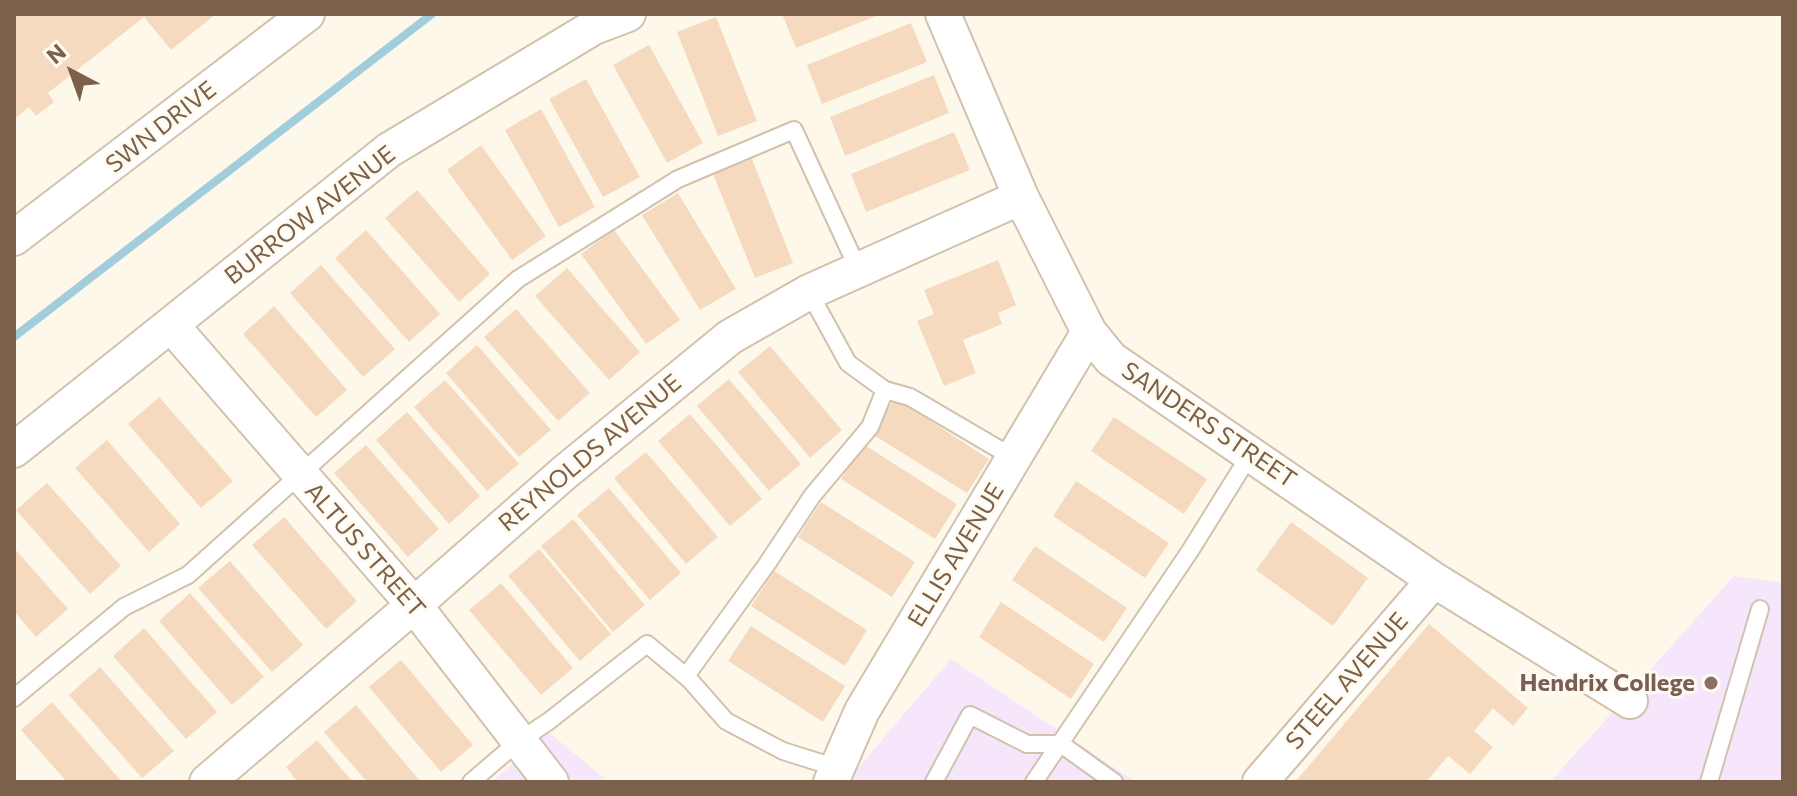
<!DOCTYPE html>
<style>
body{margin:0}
#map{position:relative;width:1797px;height:796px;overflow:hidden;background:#fef8ea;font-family:Commissioner,sans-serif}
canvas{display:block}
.frame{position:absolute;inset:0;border:16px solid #7b614a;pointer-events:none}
.north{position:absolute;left:32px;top:32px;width:80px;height:80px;-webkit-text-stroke:6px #fffbf1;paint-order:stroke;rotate:319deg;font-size:22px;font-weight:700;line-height:32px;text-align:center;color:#7b614a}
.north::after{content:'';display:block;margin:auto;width:28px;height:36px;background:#7b614a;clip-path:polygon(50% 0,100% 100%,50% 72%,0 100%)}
</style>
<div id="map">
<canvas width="1797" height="796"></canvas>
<div class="frame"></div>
<div class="north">N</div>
</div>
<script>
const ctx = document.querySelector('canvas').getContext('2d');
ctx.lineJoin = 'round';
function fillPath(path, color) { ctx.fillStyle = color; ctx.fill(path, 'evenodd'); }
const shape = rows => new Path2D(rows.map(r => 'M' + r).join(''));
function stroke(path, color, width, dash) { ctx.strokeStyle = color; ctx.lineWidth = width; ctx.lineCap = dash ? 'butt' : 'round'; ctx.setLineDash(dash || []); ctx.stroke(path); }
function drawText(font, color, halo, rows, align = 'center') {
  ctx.font = font + ' Commissioner,sans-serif'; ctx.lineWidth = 6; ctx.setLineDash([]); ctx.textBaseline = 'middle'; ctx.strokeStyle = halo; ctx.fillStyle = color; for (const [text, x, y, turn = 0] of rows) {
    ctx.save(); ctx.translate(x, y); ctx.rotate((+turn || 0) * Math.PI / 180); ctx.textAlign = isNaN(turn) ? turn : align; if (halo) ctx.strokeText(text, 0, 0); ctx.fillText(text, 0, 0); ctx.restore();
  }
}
fillPath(shape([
 [1734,576,1783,583,1783,782,1550,782],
 [951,659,1136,782,846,782],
 [548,732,609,782,492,782]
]), '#f5e6fb');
stroke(shape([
 [14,337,432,14]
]), '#a1cddc', 8);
fillPath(shape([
 [14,14,216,14,171,50,144,17,48,93,54,102,36,116,29,107,14,119],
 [782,14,881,14,796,48],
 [716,17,757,121,718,136,677,32],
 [911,23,927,62,822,104,807,65],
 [649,45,703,143,667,163,613,65],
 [934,75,949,113,845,156,830,117],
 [586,79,640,177,603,197,549,99],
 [541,109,595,207,559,227,505,130],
 [954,132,970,170,866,212,851,174],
 [481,145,546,236,512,260,447,170],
 [752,159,793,263,755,278,713,174],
 [417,190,490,274,459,302,385,218],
 [678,193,736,289,700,310,642,215],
 [366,230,440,314,409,342,335,258],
 [614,230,680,320,646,344,581,254],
 [998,260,1016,305,998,313,1002,324,963,340,976,373,944,386,917,321,934,314,924,290],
 [321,265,395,349,363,377,290,293],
 [567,268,640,352,609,380,535,296],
 [274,306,347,390,316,417,243,334],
 [516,309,590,393,558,421,484,337],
 [477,345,551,430,519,457,446,373],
 [770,346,842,430,810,458,738,372],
 [729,379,801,464,769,491,697,406],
 [445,380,519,464,487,491,414,407],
 [159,397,233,481,201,508,128,424],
 [895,398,989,459,967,493,872,434],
 [407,412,480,496,449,524,376,440],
 [690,414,762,499,730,526,658,441],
 [1114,417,1207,479,1184,514,1091,451],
 [107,440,180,524,149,552,75,468],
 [863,444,957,504,935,539,841,479],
 [366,445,439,529,408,557,334,473],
 [646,452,718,537,686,564,614,478],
 [1076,481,1169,543,1145,578,1053,516],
 [47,483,121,566,90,594,16,510],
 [609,488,681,573,650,600,577,515],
 [821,502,915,562,892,597,798,537],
 [284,517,357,601,326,629,252,545],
 [573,519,645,605,613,632,541,546],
 [1291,522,1368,578,1333,626,1256,570],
 [1035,546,1127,608,1104,642,1012,580],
 [14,548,68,609,36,637,14,611],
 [539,549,611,634,580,661,508,576],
 [230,561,303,645,272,672,198,588],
 [774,571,867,630,845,666,751,606],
 [501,583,573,668,541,695,469,610],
 [190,593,264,677,232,705,159,621],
 [1001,602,1094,664,1071,699,979,637],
 [1429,624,1528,708,1513,726,1493,708,1474,731,1493,747,1470,774,1448,756,1426,782,1295,782],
 [751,626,845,686,823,722,728,661],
 [144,628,217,712,186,739,113,656],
 [401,660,473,745,441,772,369,687],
 [100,667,174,751,142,778,69,695],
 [52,702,122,782,67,782,21,730],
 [356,705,421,782,367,782,324,732],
 [317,740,353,782,298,782,286,767]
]), '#f5dabf');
const service = shape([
 [809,292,848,363,885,390,910,397,1014,458],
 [686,676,767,564,812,496,870,427,885,390],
 [14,698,124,607,188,575,518,279,678,179,794,130,858,269],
 [471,782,519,741,549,721,647,644,689,679,726,721,783,751,837,768],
 [934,782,970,715,1027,744,1061,744,1114,782],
 [1034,782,1190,551,1251,453],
 [1709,782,1760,609]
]);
const minor = shape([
 [943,14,1021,197,1089,332,1111,359,1434,580,1630,701],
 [14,238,307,14],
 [171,325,414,605,551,782],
 [14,450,389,150,594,27,628,14],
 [207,782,414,605,564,473,730,337,809,292,1021,197],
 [831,782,862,711,1089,332],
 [1260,782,1434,580]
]);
stroke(service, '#d2c1ad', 20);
stroke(minor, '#d2c1ad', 38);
stroke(service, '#fff', 16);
stroke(minor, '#fff', 34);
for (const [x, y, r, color] of [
 [1711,683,8,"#8d6e63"]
]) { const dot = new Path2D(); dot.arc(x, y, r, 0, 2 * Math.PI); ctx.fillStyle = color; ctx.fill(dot); stroke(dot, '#fffbf1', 3); }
drawText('24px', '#7b614a', '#fffbf1', [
 ["SWN DRIVE",161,127,-38],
 ["BURROW AVENUE",310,215,-38],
 ["SANDERS STREET",1209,425,34],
 ["REYNOLDS AVENUE",590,453,-40],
 ["ALTUS STREET",365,550,49],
 ["ELLIS AVENUE",956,555,-59],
 ["STEEL AVENUE",1347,681,-49]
]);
drawText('bold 24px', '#785e54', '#fffbf1', [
 ["Hendrix College",1695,683]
], 'right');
</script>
